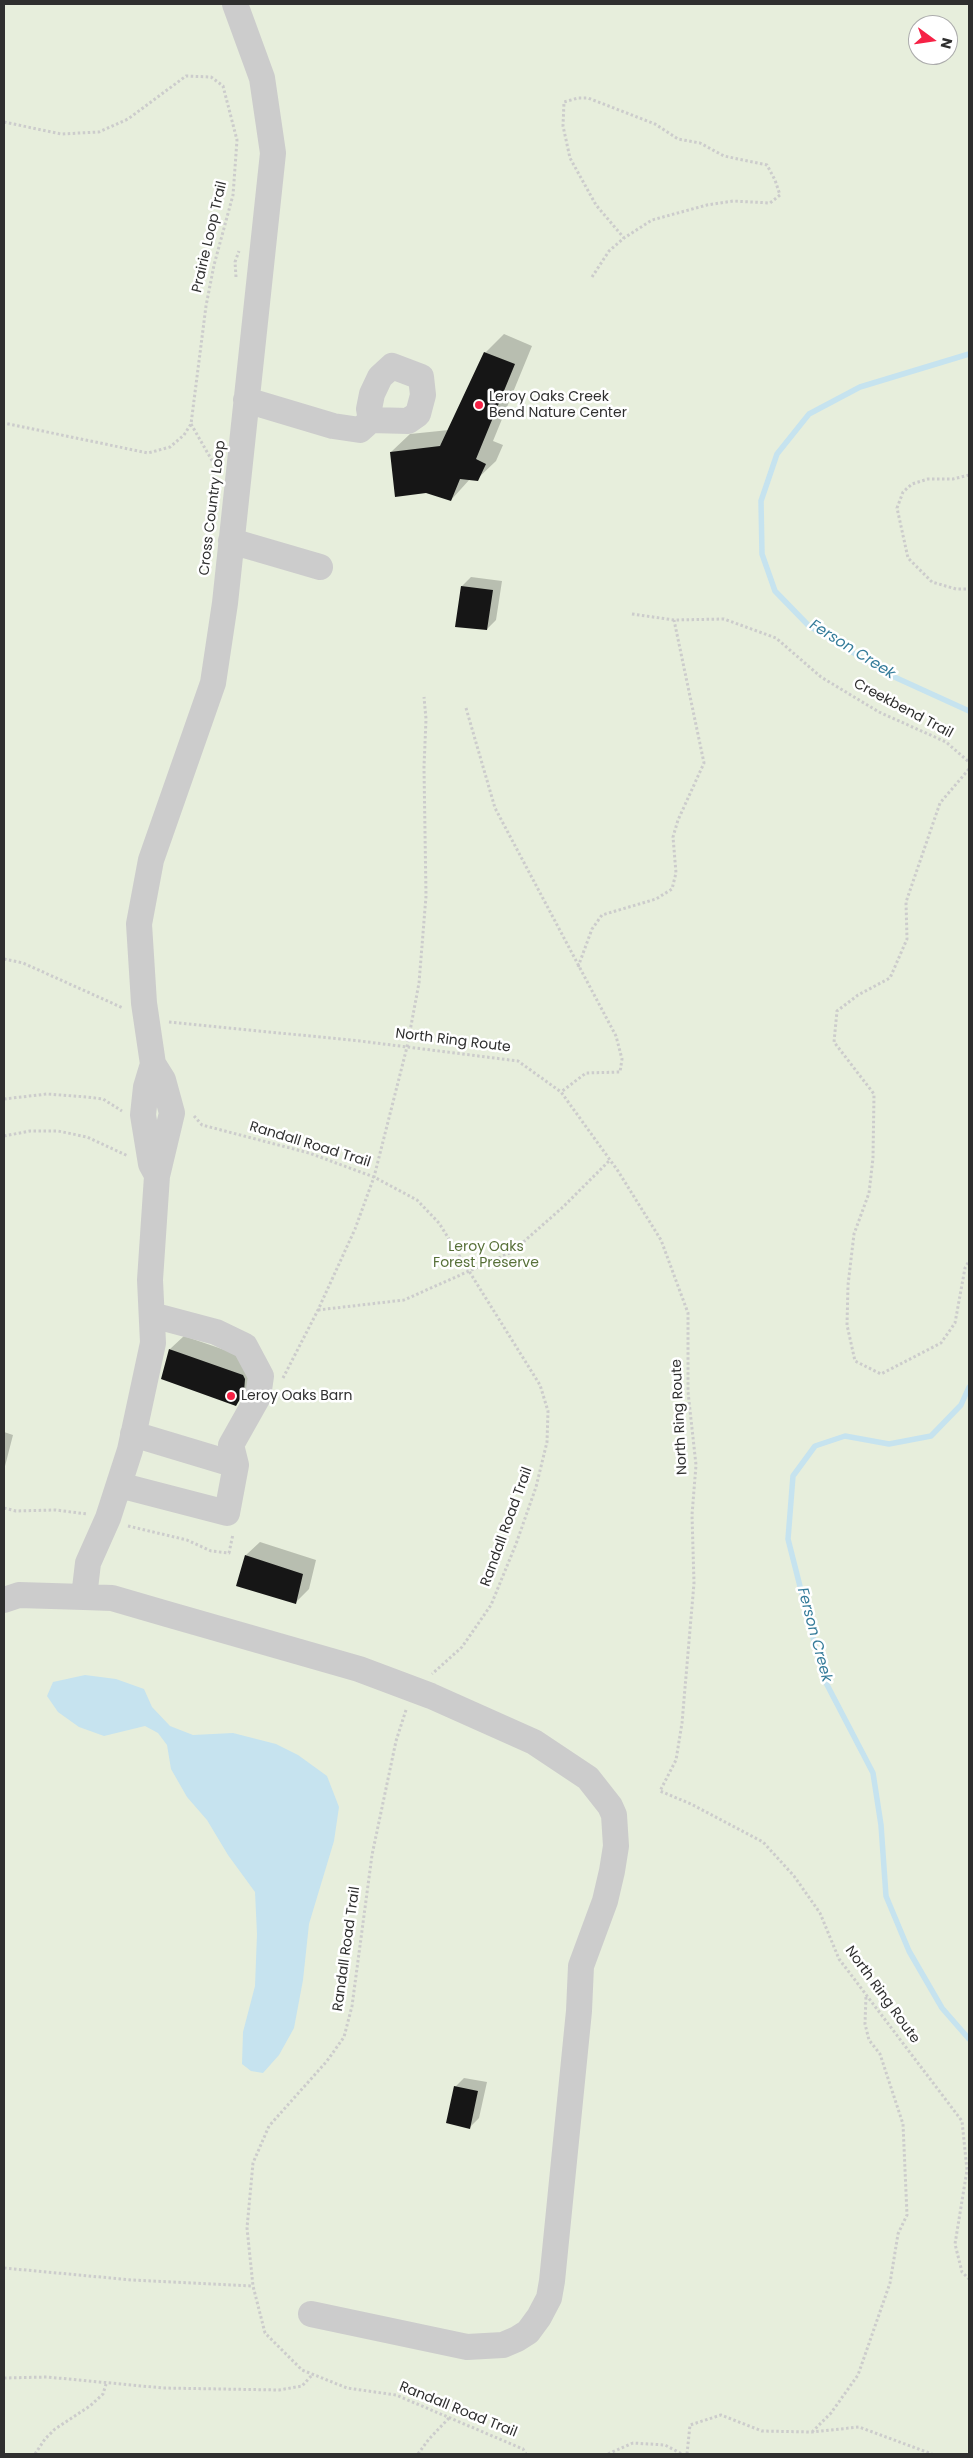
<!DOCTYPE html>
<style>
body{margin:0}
#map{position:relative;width:973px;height:2458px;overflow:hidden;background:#fff;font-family:Poppins,sans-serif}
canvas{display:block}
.frame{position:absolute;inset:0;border:5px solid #2f2f2f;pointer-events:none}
.north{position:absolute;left:908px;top:15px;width:50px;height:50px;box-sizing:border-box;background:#fff;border:1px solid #acacac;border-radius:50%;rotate:104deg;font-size:14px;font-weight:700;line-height:20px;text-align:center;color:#2f2f2f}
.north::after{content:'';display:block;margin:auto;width:18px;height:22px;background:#f62246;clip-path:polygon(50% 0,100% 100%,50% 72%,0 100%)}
</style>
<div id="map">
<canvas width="973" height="2458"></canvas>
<div class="frame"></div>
<div class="north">N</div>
</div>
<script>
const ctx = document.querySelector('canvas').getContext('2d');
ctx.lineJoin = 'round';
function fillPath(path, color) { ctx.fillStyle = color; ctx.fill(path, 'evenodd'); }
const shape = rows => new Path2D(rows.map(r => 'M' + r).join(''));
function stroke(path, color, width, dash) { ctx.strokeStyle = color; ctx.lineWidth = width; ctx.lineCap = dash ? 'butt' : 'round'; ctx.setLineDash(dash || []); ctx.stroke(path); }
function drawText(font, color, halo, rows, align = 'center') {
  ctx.font = font + ' Poppins,sans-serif'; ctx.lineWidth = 5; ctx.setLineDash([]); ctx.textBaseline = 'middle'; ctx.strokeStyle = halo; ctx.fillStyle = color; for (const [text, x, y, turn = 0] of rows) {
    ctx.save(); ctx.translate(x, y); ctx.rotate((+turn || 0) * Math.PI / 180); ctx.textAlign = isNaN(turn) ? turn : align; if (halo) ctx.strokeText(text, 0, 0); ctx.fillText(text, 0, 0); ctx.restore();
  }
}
fillPath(shape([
 [4,4,969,4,969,2454,4,2454],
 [918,25,948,25,948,55,918,55]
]), '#e7eedc');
fillPath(shape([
 [85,1675,116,1679,144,1689,152,1707,170,1726,193,1735,233,1733,276,1744,298,1755,327,1776,339,1807,334,1841,309,1924,303,1980,294,2028,279,2055,263,2073,251,2071,242,2064,243,2032,255,1986,257,1934,255,1892,228,1855,207,1820,187,1797,171,1769,167,1745,158,1733,145,1726,104,1736,79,1727,58,1712,47,1696,53,1682]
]), '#c6e3ef');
fillPath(shape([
 [504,334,532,346,493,441,503,445,496,461,477,479,470,479,451,500,391,452,410,434,449,430,485,353],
 [471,577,502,581,496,620,487,629,462,586],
 [184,1336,257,1361,249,1391,235,1405,170,1349],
 [4,1432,13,1435,4,1470],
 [260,1542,316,1560,309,1589,295,1603,246,1555],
 [464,2078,487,2082,479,2118,470,2127,455,2087]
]), '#0003');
stroke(shape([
 [969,354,860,387,809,414,777,454,761,501,762,554,775,591,809,626,890,675,969,711],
 [969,1387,961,1405,931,1436,889,1444,845,1436,815,1446,793,1476,788,1539,823,1677,873,1773,881,1825,886,1896,909,1951,942,2008,969,2039]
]), '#c6e3ef', 5.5);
fillPath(shape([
 [484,352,515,364,476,459,486,464,478,481,460,479,451,501,426,493,395,497,390,452,440,446],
 [461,586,493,590,487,630,455,627],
 [169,1349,243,1375,245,1379,244,1392,236,1406,161,1379],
 [245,1555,303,1574,296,1604,236,1586],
 [454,2086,478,2091,470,2129,446,2123]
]), '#161616');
stroke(shape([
 [4,122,61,134,99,132,128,119,186,76,211,77,223,86,237,140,233,195,214,265,206,306,191,424,184,435,170,447,148,453,4,423],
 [236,277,235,262,239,251],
 [592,277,609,251,624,238,596,205,570,158,563,126,564,102,578,98,588,98,655,124,678,139,700,143,724,156,767,165,775,180,780,195,770,203,733,201,707,205,652,220,624,238],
 [191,424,214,464,213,494],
 [969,475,953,479,928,479,912,484,903,492,897,508,908,558,932,582,956,589,969,589],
 [632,614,674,620,724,619,776,638,821,677,879,712,946,742,969,762],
 [466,708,495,808,616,1036,622,1059,620,1072,586,1073,561,1092],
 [969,769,940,803,906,902,907,939,890,978,858,995,837,1011,834,1042,874,1094,873,1158,869,1193,854,1234,848,1285,847,1325,855,1361,881,1374,941,1343,955,1323,965,1268,969,1261],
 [4,959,23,963,123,1008],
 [578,967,592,929,602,915,656,899,672,889,676,873,673,837,678,820,704,763,674,620],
 [169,1022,360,1041,518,1061,561,1092,618,1171,661,1240,688,1313,688,1392,696,1465,692,1515,694,1583,682,1723,676,1760,660,1791,691,1804,763,1842,794,1876,820,1913,839,1959,962,2121,967,2170,955,2244,962,2272,969,2279],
 [4,1099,47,1094,87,1097,103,1099,122,1111],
 [194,1116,202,1125,309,1153,374,1177,417,1200,439,1223,540,1385,548,1411,547,1442,536,1487,516,1544,491,1605,462,1647,432,1674],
 [4,1136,30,1131,58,1131,87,1137,128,1156],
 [318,1310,404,1300,512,1252,563,1207,610,1160],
 [283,1378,318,1310,355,1229,374,1177,407,1047,419,983,426,896,424,767,426,719,424,697],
 [4,1508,16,1511,56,1510,87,1514],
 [128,1526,187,1540,211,1551,229,1553,233,1534],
 [406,1710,396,1741,372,1855,352,2006,344,2037,327,2061,269,2126,253,2163,247,2228,253,2286,265,2333,302,2370,347,2388,396,2395,523,2449,526,2454],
 [4,2268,132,2280,253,2286],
 [4,2378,47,2377,163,2388,279,2390,302,2386,313,2374],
 [812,2432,831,2413,858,2375,890,2283,898,2234,907,2215,903,2124,880,2054,869,2040,865,2024,866,1996],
 [35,2454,45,2439,55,2429,90,2406,103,2394,106,2384],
 [418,2454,429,2439,450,2417],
 [608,2454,633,2443,665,2445,682,2454],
 [687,2454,690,2425,721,2415,762,2431,812,2432,859,2427,932,2454]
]), '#ccc', 3, [2.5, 2.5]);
stroke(shape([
 [246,400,333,426,360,430,371,420,408,421,418,414,423,395,421,377,392,366,380,377,372,394,369,409,371,420],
 [231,541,320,567],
 [153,1064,146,1087,143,1115,151,1164,157,1175],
 [152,1315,216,1332,245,1346,261,1376,258,1397,231,1445,236,1465],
 [119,1485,227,1513,236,1465,133,1434],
 [84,1597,112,1598,167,1614,359,1669,431,1696,534,1742,588,1778,610,1806,614,1815,616,1846,612,1871,605,1901,581,1966,579,2011,552,2281,549,2298,539,2317,528,2332,517,2339,503,2345,467,2347,311,2314],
 [4,1600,19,1595,84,1597,88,1563,108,1518,130,1450,153,1343,150,1280,157,1176,172,1113,163,1080,153,1064,144,1003,139,924,151,860,213,683,225,603,273,153,262,78,235,4]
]), '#ccc', 26);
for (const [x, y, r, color] of [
 [479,405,5,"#f62246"],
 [231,1396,5,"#f62246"]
]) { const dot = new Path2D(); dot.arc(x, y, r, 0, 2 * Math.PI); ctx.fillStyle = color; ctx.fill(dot); stroke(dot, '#fff', 2); }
drawText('14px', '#2f2f2f', '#fff', [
 ["Prairie Loop Trail",210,237,-77],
 ["Cross Country Loop",213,508,-83],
 ["Creekbend Trail",903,709,28],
 ["North Ring Route",453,1041,7],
 ["Randall Road Trail",310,1145,17],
 ["North Ring Route",680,1417,-93],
 ["Randall Road Trail",507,1527,-70],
 ["Randall Road Trail",347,1949,-82],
 ["North Ring Route",882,1995,54],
 ["Randall Road Trail",458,2410,22]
]);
drawText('14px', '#2f2f2f', '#fff', [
 ["Leroy Oaks Creek",489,397],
 ["Bend Nature Center",489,413],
 ["Leroy Oaks Barn",241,1396]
], 'left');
drawText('14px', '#577038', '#fff', [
 ["Leroy Oaks",486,1247],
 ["Forest Preserve",486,1263]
]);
drawText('italic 15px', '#357c9a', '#fff', [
 ["Ferson Creek",852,650,32],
 ["Ferson Creek",814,1635,75]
]);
</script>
